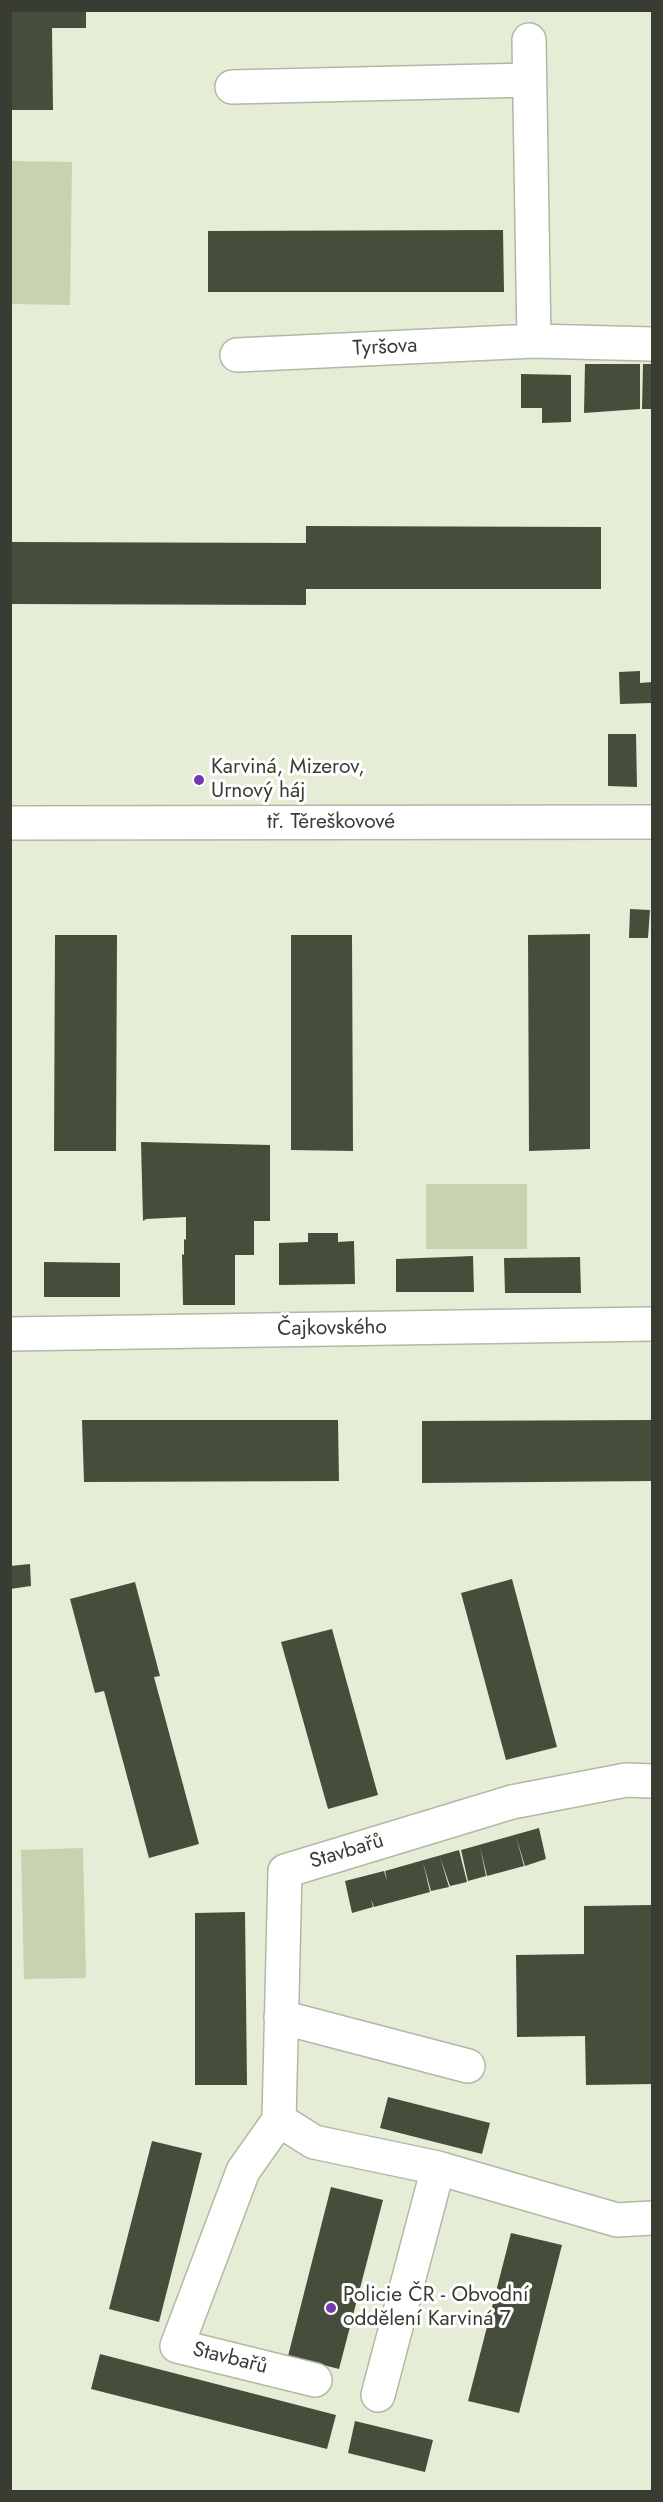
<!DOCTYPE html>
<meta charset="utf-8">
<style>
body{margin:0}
#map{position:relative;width:663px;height:2502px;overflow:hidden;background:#e5edd7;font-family:Jost,sans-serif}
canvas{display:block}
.frame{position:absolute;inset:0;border:12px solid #393c33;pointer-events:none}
</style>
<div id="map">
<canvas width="663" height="2502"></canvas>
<div class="frame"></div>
</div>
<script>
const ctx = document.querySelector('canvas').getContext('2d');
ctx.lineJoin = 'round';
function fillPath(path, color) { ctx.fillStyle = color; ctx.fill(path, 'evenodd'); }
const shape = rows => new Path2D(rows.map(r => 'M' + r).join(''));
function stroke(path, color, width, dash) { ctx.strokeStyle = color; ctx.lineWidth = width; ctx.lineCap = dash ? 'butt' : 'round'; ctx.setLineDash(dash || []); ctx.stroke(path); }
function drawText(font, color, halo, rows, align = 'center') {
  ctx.font = font + ' Jost,sans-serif'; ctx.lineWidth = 6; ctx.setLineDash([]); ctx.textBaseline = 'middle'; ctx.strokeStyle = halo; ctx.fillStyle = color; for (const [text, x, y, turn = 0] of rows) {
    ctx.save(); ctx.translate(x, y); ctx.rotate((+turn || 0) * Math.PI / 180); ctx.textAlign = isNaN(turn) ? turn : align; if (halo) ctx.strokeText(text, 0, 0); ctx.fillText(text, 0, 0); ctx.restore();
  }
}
fillPath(shape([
 [11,161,72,162,70,305,11,304],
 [426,1184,527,1184,527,1249,426,1249],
 [83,1848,86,1978,24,1979,21,1850]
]), '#c7d2b1');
fillPath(shape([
 [10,10,86,10,86,28,52,28,53,110,10,110],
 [503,230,504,292,208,292,208,231],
 [585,364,640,364,640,409,584,413],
 [643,364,652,364,652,409,642,409],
 [521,374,571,375,571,422,542,423,542,408,521,408],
 [306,526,601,527,601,589,306,589,306,605,11,604,11,542,306,543],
 [640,671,640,683,652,682,652,703,620,704,619,672],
 [608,734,636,734,637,787,608,786],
 [630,909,650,910,648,938,629,938],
 [590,934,590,1149,529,1151,528,935],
 [55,935,117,935,116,1151,54,1151],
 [291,935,352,935,353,1151,291,1150],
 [141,1142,270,1145,270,1221,254,1221,254,1255,235,1255,235,1305,183,1305,182,1254,184,1255,184,1239,186,1240,186,1217,146,1219,143,1221],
 [308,1233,338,1233,338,1242,354,1241,355,1284,279,1285,279,1243,308,1242],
 [473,1256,474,1292,396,1292,396,1259],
 [580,1257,581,1293,505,1293,504,1258],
 [44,1262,120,1263,120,1297,44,1297],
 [82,1420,338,1420,339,1481,84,1482],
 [652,1420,652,1481,422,1483,422,1421],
 [30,1564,31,1586,10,1589,10,1566],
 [512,1579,557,1747,506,1760,461,1593],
 [135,1582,160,1676,154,1677,199,1844,149,1858,104,1691,95,1693,70,1599],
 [332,1629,378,1795,328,1809,281,1642],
 [539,1828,546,1859,525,1866,516,1837,524,1866,487,1876,480,1847,486,1876,468,1881,461,1850],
 [459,1850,467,1882,450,1886,440,1857,449,1887,431,1891,423,1862,430,1892,374,1907,371,1899,373,1907,352,1913,345,1881,384,1871,387,1881,385,1871],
 [652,1905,652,2084,586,2085,585,2036,517,2037,516,1955,584,1954,584,1906],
 [245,1912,247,2085,195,2085,195,1913],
 [388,2097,490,2123,482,2154,380,2128],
 [152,2141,202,2153,159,2322,109,2309],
 [331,2187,383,2200,339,2369,288,2356],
 [511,2233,562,2245,519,2413,468,2401],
 [100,2354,336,2415,327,2449,91,2389],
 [355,2421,433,2440,425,2472,348,2453]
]), '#474d3b');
const minor = shape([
 [529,40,534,341],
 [232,87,528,80],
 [237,355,534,341,652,344],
 [10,823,652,822],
 [10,1334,652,1324],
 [281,2017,468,2066],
 [279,2120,314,2142,438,2168,617,2220,652,2218],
 [315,2380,177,2346,243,2171,279,2120,285,1871,512,1802,626,1780,652,1781],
 [378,2395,438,2168]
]);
stroke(minor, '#b1b9a4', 36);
stroke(minor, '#fff', 33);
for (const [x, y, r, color] of [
 [199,780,6,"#7238ae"],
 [331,2308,6,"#7238ae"]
]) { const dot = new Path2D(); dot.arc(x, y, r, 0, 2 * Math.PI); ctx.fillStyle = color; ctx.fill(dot); stroke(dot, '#fff', 2); }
drawText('21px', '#393c33', '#fff', [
 ["Tyršova",385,348,-3],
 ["tř. Těreškovové",331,823],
 ["Čajkovského",332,1329,-1],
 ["Stavbařů",347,1852,-17],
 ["Stavbařů",230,2359,14]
]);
drawText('21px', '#393c33', '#fff', [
 ["Karviná, Mizerov,",211,768],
 ["Urnový háj",211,792],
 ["Policie ČR - Obvodní",343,2296],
 ["oddělení Karviná 7",343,2320]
], 'left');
</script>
